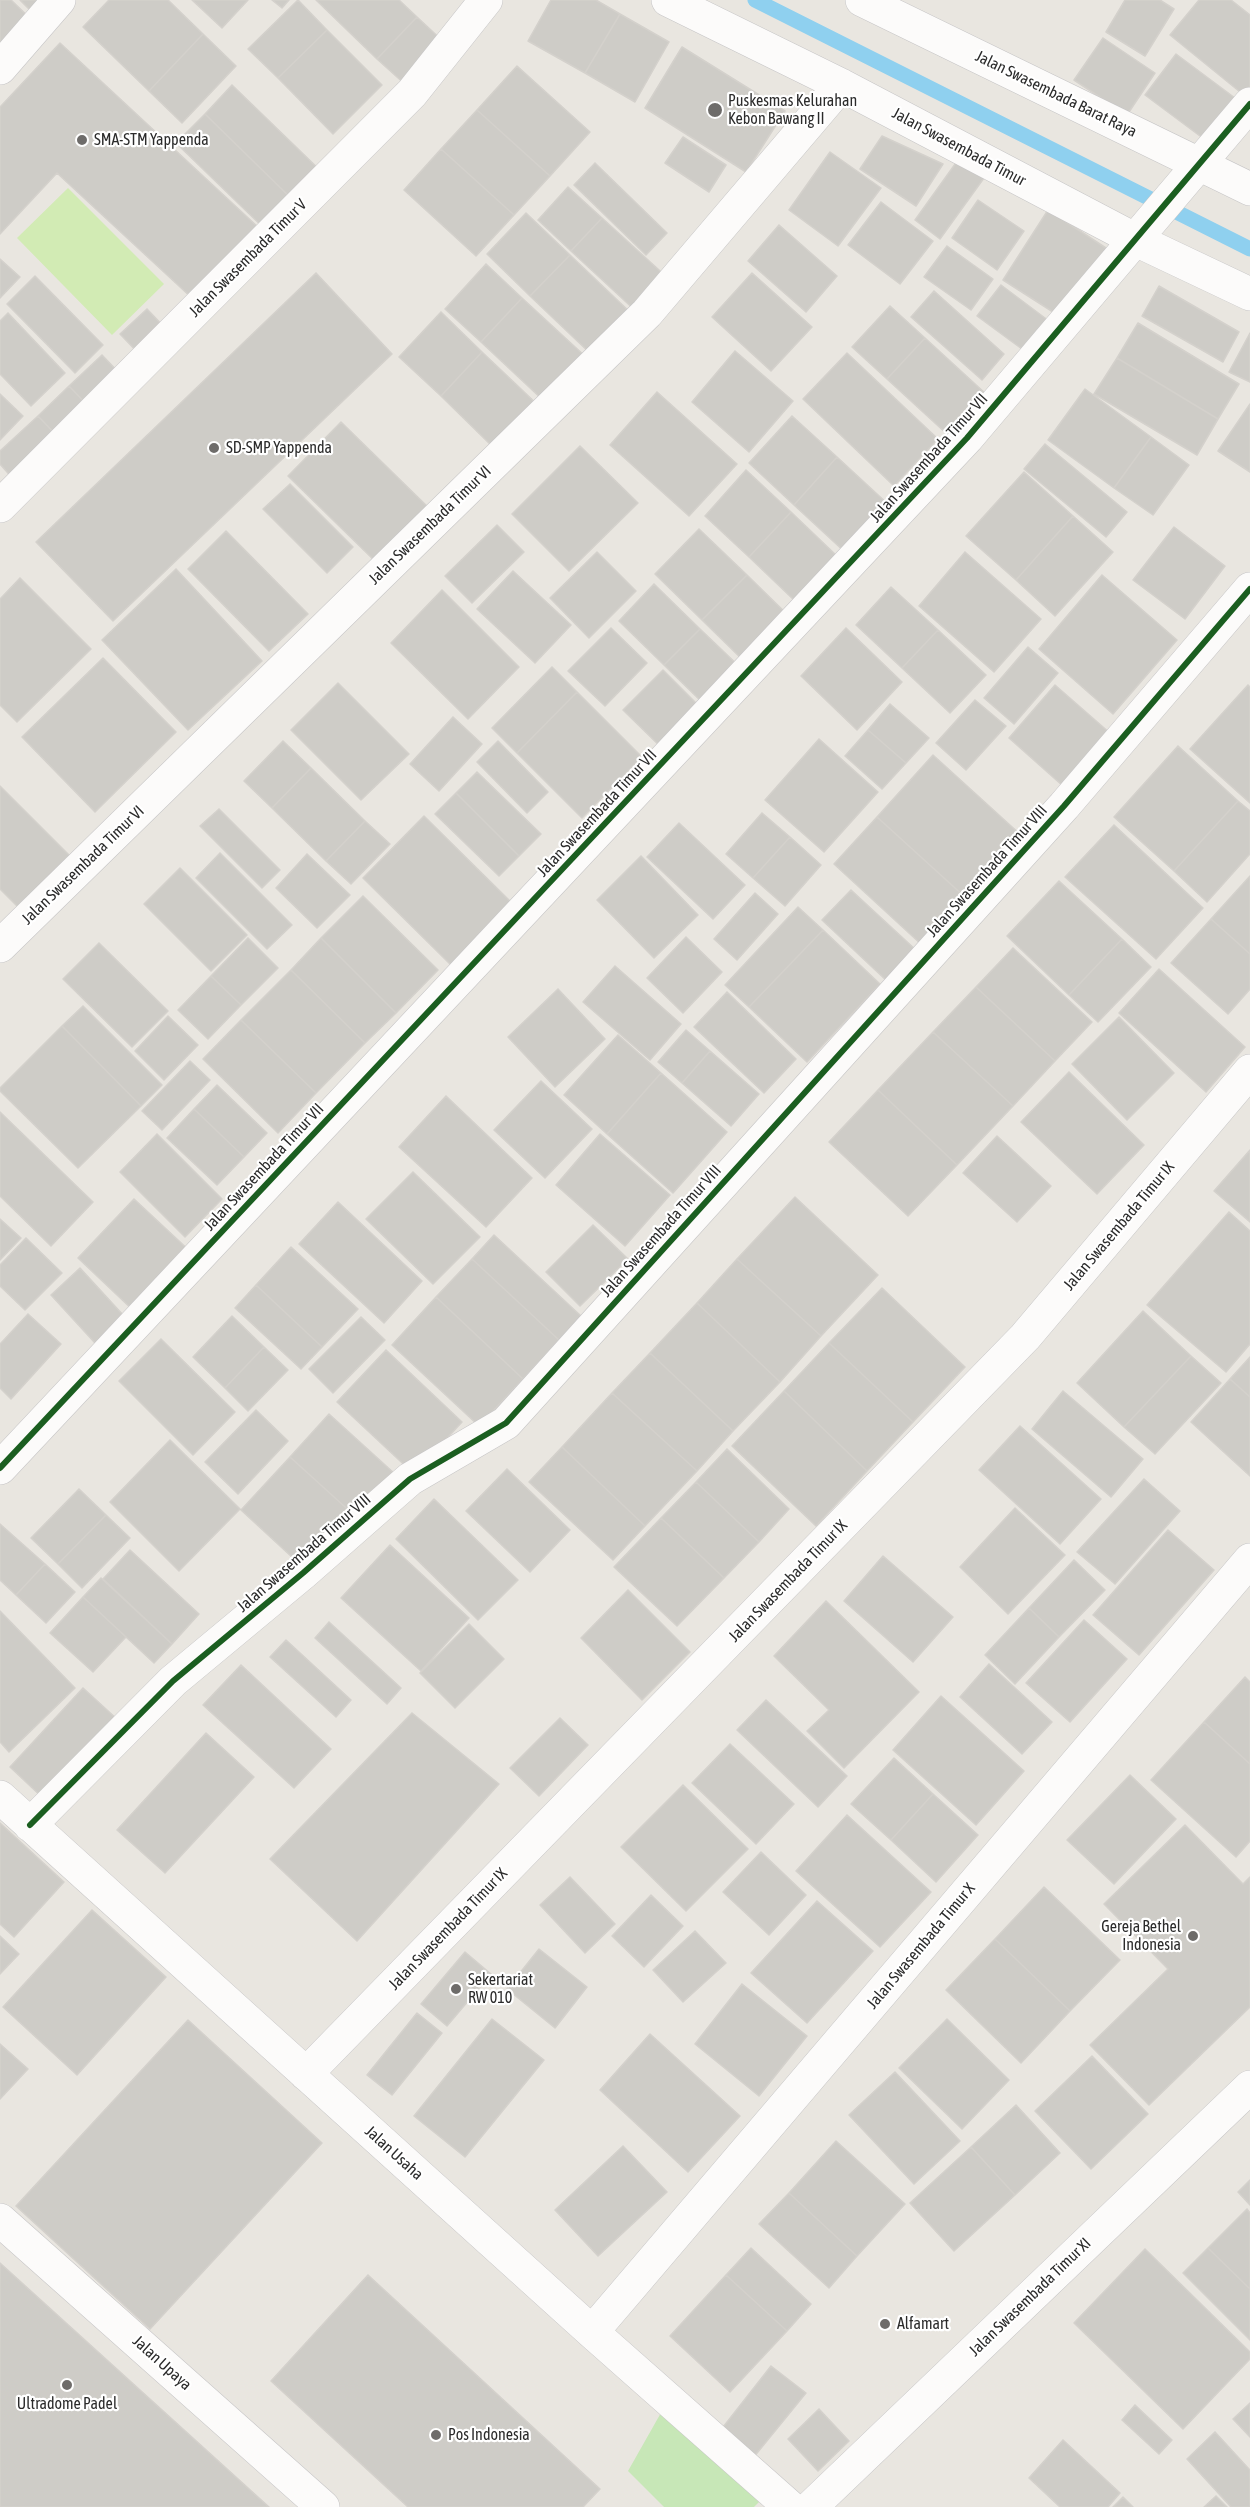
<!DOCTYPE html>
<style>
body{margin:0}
canvas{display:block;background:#e9e6e0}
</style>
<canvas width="1250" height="2507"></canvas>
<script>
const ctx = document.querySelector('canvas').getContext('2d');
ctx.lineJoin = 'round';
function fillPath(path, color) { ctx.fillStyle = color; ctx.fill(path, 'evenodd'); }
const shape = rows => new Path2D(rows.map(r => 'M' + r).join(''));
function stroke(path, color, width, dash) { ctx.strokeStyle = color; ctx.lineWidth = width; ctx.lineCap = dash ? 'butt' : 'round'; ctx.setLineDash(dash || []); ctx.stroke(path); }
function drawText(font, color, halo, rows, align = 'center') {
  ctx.font = font + ' "Asap Condensed",sans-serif'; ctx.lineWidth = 4.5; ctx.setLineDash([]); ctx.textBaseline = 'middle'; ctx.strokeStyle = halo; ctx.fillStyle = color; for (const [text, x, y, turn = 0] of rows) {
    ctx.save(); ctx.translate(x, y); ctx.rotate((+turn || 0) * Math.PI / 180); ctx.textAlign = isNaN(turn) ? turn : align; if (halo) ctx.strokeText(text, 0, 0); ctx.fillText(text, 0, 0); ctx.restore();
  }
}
fillPath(shape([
 [662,2411,761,2500,754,2507,664,2507,628,2471]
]), '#c7e7b7');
fillPath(shape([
 [68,188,164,284,112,335,17,238]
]), '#d2ebb4');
stroke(shape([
 [755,0,1250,249]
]), '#8fd0ef', 15);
const building = shape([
 [0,0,11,0,33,21,0,56,0,0],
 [20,0,42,0,31,11,20,0],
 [109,0,168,0,203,34,149,91,83,27,109,0],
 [192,0,248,0,222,28,192,0],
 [272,0,289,0,282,8,272,0],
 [298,0,327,30,278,78,248,49,298,0],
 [316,0,399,0,417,17,377,59,316,0],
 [551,0,596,0,620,14,585,73,528,41,551,0],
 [1125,0,1160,0,1174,9,1145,56,1106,32,1125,0],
 [1199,0,1231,0,1250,15,1250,90,1245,96,1170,35,1199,0],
 [620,14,669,42,635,102,585,73,620,14],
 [417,17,446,44,407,86,377,59,417,17],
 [327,30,382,85,333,134,278,78,327,30],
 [203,34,236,66,182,123,149,91,203,34],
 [1103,38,1155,73,1127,115,1074,80,1103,38],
 [60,43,259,228,193,299,57,173,0,234,0,107,60,43],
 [682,47,785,111,746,172,645,108,682,47],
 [1176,54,1235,98,1204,139,1145,95,1176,54],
 [517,66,590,132,550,176,477,110,517,66],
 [232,85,326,176,298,205,205,114,232,85],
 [477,110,550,176,514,215,441,149,477,110],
 [205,114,298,205,270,234,176,143,205,114],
 [882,136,943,164,916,206,860,169,882,136],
 [683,137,726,165,709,192,665,163,683,137],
 [441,149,514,215,476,256,404,190,441,149],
 [830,152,881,188,838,246,789,210,830,152],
 [958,160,984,178,940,239,915,220,958,160],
 [595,163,667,233,646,255,574,185,595,163],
 [568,187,602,218,571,251,538,220,568,187],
 [978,200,1024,231,997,270,952,238,978,200],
 [881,202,933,241,900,284,848,245,881,202],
 [1048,210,1109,250,1064,319,1003,280,1048,210],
 [526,213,570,255,530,296,487,254,526,213],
 [602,218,670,280,639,314,571,251,602,218],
 [779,225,837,276,806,312,748,261,779,225],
 [947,246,993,279,971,310,924,277,947,246],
 [570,255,633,315,593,356,530,296,570,255],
 [0,259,20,277,0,298,0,259],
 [486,264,522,298,481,342,445,309,486,264],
 [316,273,392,354,113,621,36,542,316,273],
 [752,273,812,327,771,371,712,317,752,273],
 [35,276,103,345,75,373,7,304,35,276],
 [1001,285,1049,321,1026,352,977,316,1001,285],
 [1159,286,1239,332,1223,362,1142,316,1159,286],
 [934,291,1004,354,982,380,911,317,934,291],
 [522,298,587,358,545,402,481,342,522,298],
 [890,306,925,338,887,379,852,347,890,306],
 [147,309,169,332,142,357,120,334,147,309],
 [441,312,482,352,441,396,399,357,441,312],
 [8,313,65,373,31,406,0,374,0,321,8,313],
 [1138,323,1239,384,1218,419,1117,358,1138,323],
 [1250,333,1250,382,1229,372,1250,333],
 [925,338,986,394,948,435,887,379,925,338],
 [735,351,793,401,749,452,692,402,735,351],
 [482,352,540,407,497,451,441,396,482,352],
 [847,353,938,439,894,486,803,399,847,353],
 [102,355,124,378,91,409,69,386,102,355],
 [1117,358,1218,419,1197,455,1094,394,1117,358],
 [69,386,91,409,59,438,38,416,69,386],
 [1085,389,1151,437,1114,488,1048,440,1085,389],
 [657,392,737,464,689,516,610,445,657,392],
 [0,394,23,416,0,440,0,394],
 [1250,404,1250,472,1218,451,1250,404],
 [38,416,59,438,15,481,0,464,0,451,38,416],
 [792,416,837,457,794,505,749,463,792,416],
 [341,422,432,511,379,565,288,476,341,422],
 [1151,437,1189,465,1153,515,1114,488,1151,437],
 [1045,444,1127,512,1106,537,1024,469,1045,444],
 [580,446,638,503,569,571,512,514,580,446],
 [837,457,890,506,847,554,794,505,837,457],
 [746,470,791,512,749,557,705,516,746,470],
 [1024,472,1073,516,1016,580,966,536,1024,472],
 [290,484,353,547,327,573,263,509,290,484],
 [791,512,837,556,795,601,749,557,791,512],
 [1073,516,1113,552,1055,616,1016,580,1073,516],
 [497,525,524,552,472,603,445,576,497,525],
 [1174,527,1225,566,1185,619,1133,580,1174,527],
 [699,529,747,575,702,620,655,574,699,529],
 [226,531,308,614,269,651,188,569,226,531],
 [597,552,636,591,589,638,550,598,597,552],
 [965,552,1041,619,994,672,919,606,965,552],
 [176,569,262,661,188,730,102,640,176,569],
 [513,571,571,625,535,663,477,609,513,571],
 [747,575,794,621,750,667,702,620,747,575],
 [1102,575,1177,640,1113,714,1039,649,1102,575],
 [20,578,91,649,17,722,0,705,0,599,20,578],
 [654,584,700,629,664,665,619,621,654,584],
 [891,587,938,630,902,668,856,625,891,587],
 [442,590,519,667,468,719,391,643,442,590],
 [611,628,647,663,605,706,568,671,611,628],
 [846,628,902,682,857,730,801,676,846,628],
 [700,629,743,670,707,707,664,665,700,629],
 [938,630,986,675,950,713,902,668,938,630],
 [1028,647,1058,673,1014,724,984,698,1028,647],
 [103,658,176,732,95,812,22,737,103,658],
 [552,667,577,692,517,753,492,728,552,667],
 [663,670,707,714,668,754,623,710,663,670],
 [338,683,409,754,361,800,291,730,338,683],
 [1055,685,1119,741,1072,794,1009,738,1055,685],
 [1248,685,1250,687,1250,803,1190,749,1248,685],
 [577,692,642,757,582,818,517,753,577,692],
 [975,700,1006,726,966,770,936,743,975,700],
 [890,704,929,738,906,763,868,730,890,704],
 [453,717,482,744,439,791,410,764,453,717],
 [868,730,906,763,882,789,845,756,868,730],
 [819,739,878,792,824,852,765,800,819,739],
 [283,741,311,768,272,808,244,781,283,741],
 [498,741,548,792,527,813,477,762,498,741],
 [1178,746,1238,801,1174,871,1114,817,1178,746],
 [933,755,1022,836,966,898,877,817,933,755],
 [311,768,365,821,326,861,272,808,311,768],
 [477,772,541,834,519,856,456,793,477,772],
 [0,786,74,860,22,911,0,889,0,786],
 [456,793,519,856,499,876,435,814,456,793],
 [1238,801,1250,811,1250,854,1207,902,1174,871,1238,801],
 [219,809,280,870,262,888,200,826,219,809],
 [762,813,790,837,753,878,726,854,762,813],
 [424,816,513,904,452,966,363,878,424,816],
 [877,817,966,898,922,945,834,864,877,817],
 [365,821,390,844,351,884,326,861,365,821],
 [679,823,745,885,713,919,647,857,679,823],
 [1114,825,1203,908,1156,959,1065,877,1114,825],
 [790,837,821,865,785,906,753,878,790,837],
 [220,853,292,925,267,949,196,878,220,853],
 [307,854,350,895,317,928,276,888,307,854],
 [641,856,698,915,654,958,597,900,641,856],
 [180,868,247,935,211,971,144,904,180,868],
 [1250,876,1250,954,1211,919,1250,876],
 [1059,881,1122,939,1069,995,1007,936,1059,881],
 [851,890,917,951,888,982,822,920,851,890],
 [755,893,778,914,737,960,714,939,755,893],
 [363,896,438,970,396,1013,321,938,363,896],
 [798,907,823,930,749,1007,725,985,798,907],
 [1211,919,1250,954,1250,989,1228,1014,1171,963,1211,919],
 [823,930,880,984,807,1062,749,1007,823,930],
 [686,937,722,972,683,1013,647,978,686,937],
 [248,938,278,968,241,1005,211,976,248,938],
 [321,938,396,1013,365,1043,291,970,321,938],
 [1122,939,1151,967,1098,1022,1069,995,1122,939],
 [99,943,168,1011,132,1047,63,979,99,943],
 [1013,948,1092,1022,1055,1061,976,987,1013,948],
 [615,966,681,1024,650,1060,583,1002,615,966],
 [1159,969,1245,1047,1206,1092,1119,1013,1159,969],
 [291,970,365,1043,316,1093,241,1020,291,970],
 [211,976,241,1005,208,1039,178,1010,211,976],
 [976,987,1055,1061,1013,1106,933,1032,976,987],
 [558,989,605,1039,555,1087,508,1037,558,989],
 [727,992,796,1059,764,1093,694,1027,727,992],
 [83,1006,162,1085,141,1106,62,1026,83,1006],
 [168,1016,198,1045,164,1080,135,1051,168,1016],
 [1119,1017,1174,1073,1127,1120,1072,1064,1119,1017],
 [241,1020,316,1093,278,1133,203,1059,241,1020],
 [62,1026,141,1106,78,1168,0,1091,0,1088,62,1026],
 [686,1030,710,1051,682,1083,658,1062,686,1030],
 [933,1032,1013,1106,957,1165,878,1090,933,1032],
 [618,1035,661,1073,607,1134,564,1095,618,1035],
 [710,1051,759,1094,731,1126,682,1083,710,1051],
 [190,1061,210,1080,162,1130,142,1111,190,1061],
 [1069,1072,1144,1145,1097,1194,1021,1122,1069,1072],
 [661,1073,727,1132,673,1193,607,1134,661,1073],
 [541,1081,592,1129,545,1178,494,1130,541,1081],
 [217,1085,267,1133,244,1157,194,1109,217,1085],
 [878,1090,957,1165,908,1216,829,1142,878,1090],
 [446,1096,532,1178,486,1227,399,1147,446,1096],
 [194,1109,244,1157,217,1185,167,1138,194,1109],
 [0,1112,93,1202,51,1246,0,1196,0,1112],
 [157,1134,222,1199,185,1237,120,1172,157,1134],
 [600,1134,670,1195,625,1246,556,1185,600,1134],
 [997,1136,1051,1186,1017,1222,963,1173,997,1136],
 [1250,1150,1250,1222,1214,1191,1250,1150],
 [413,1172,480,1237,433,1284,366,1219,413,1172],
 [795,1197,878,1275,821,1336,737,1259,795,1197],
 [134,1199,193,1254,136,1313,78,1258,134,1199],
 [338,1202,422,1281,384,1323,299,1244,338,1202],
 [1229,1212,1250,1231,1250,1344,1226,1372,1147,1305,1229,1212],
 [0,1219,21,1238,0,1260,0,1219],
 [593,1225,628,1259,580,1306,546,1272,593,1225],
 [494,1235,581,1316,559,1340,472,1259,494,1235],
 [26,1238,62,1273,25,1310,0,1286,0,1265,26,1238],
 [291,1247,358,1309,322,1347,256,1285,291,1247],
 [472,1259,559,1340,523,1379,436,1297,472,1259],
 [737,1259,821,1336,780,1382,697,1303,737,1259],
 [80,1268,124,1316,95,1343,51,1295,80,1268],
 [256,1285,322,1347,301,1369,235,1308,256,1285],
 [882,1288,965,1367,913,1422,829,1343,882,1288],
 [436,1297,523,1379,479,1426,392,1345,436,1297],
 [697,1303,780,1382,733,1431,650,1353,697,1303],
 [1143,1311,1191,1356,1124,1427,1077,1383,1143,1311],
 [28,1314,61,1344,11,1399,0,1388,0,1344,28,1314],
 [232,1316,264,1347,225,1388,193,1357,232,1316],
 [361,1317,385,1340,333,1393,309,1369,361,1317],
 [161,1339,235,1412,193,1455,119,1381,161,1339],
 [829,1343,913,1422,867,1471,784,1391,829,1343],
 [264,1347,288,1370,248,1411,225,1388,264,1347],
 [386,1350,462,1422,414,1474,337,1402,386,1350],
 [650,1353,733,1431,697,1471,612,1393,650,1353],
 [1191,1356,1221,1383,1155,1454,1124,1427,1191,1356],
 [1250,1357,1250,1397,1230,1379,1250,1357],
 [1230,1379,1250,1397,1250,1476,1191,1422,1230,1379],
 [784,1391,867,1471,816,1526,732,1446,784,1391],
 [1063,1391,1143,1459,1111,1497,1032,1429,1063,1391],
 [612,1393,697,1471,645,1526,562,1447,612,1393],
 [256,1410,288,1441,238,1494,205,1462,256,1410],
 [329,1414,395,1474,355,1516,290,1457,329,1414],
 [1020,1426,1101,1499,1060,1544,979,1470,1020,1426],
 [170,1440,240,1509,179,1571,110,1502,170,1440],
 [562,1447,645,1526,613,1560,529,1482,562,1447],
 [727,1449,789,1509,759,1542,696,1482,727,1449],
 [290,1457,355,1516,306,1570,241,1510,290,1457],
 [507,1469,570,1530,530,1572,466,1511,507,1469],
 [1144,1479,1180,1511,1115,1584,1077,1552,1144,1479],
 [696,1482,759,1542,724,1578,661,1518,696,1482],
 [79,1489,106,1515,58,1564,31,1538,79,1489],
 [434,1499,518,1580,478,1620,396,1539,434,1499],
 [1015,1508,1065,1555,1008,1614,960,1567,1015,1508],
 [106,1515,130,1538,82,1588,58,1564,106,1515],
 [661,1518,724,1578,677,1626,614,1567,661,1518],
 [0,1524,45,1564,16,1595,0,1580,0,1524],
 [1168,1530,1214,1570,1139,1655,1093,1615,1168,1530],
 [390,1545,469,1618,421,1671,341,1598,390,1545],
 [130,1550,199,1614,172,1644,103,1579,130,1550],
 [883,1556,953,1617,913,1662,844,1601,883,1556],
 [1074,1560,1105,1590,1059,1637,1029,1608,1074,1560],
 [45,1564,75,1592,46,1623,16,1595,45,1564],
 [101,1578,172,1644,154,1663,83,1597,101,1578],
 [628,1590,690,1652,642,1700,581,1638,628,1590],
 [83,1597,126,1637,93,1672,50,1633,83,1597],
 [826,1601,919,1692,844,1768,807,1731,829,1710,774,1656,826,1601],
 [1029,1608,1059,1637,1015,1684,985,1655,1029,1608],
 [0,1611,75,1688,9,1752,0,1742,0,1611],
 [1084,1620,1127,1659,1070,1722,1026,1683,1084,1620],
 [329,1622,401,1688,387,1704,315,1638,329,1622],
 [469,1624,504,1659,455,1708,420,1673,469,1624],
 [286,1640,351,1700,336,1717,270,1657,286,1640],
 [989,1664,1052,1722,1022,1754,960,1697,989,1664],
 [241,1665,331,1749,294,1788,203,1705,241,1665],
 [1245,1677,1250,1682,1250,1764,1204,1722,1245,1677],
 [83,1688,118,1720,44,1799,10,1767,83,1688],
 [941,1696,1024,1771,976,1825,893,1750,941,1696],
 [766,1700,847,1776,818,1807,737,1730,766,1700],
 [412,1713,499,1784,357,1941,270,1859,412,1713],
 [560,1718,588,1745,539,1796,510,1768,560,1718],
 [1204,1722,1250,1764,1250,1841,1236,1857,1151,1780,1204,1722],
 [206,1733,254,1777,165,1873,117,1830,206,1733],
 [730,1744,794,1804,756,1844,692,1783,730,1744],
 [894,1758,933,1794,891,1840,851,1804,894,1758],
 [1130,1775,1176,1819,1114,1884,1067,1840,1130,1775],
 [683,1785,748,1849,686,1911,621,1847,683,1785],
 [933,1794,978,1835,936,1882,891,1840,933,1794],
 [847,1815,931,1892,880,1947,796,1871,847,1815],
 [0,1823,64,1882,14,1937,0,1924,0,1823],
 [1185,1825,1243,1884,1250,1877,1250,2007,1149,2105,1090,2045,1168,1969,1104,1904,1185,1825],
 [761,1852,806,1895,769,1935,723,1892,761,1852],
 [570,1877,615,1924,585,1953,540,1905,570,1877],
 [1044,1887,1120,1960,1070,2011,995,1939,1044,1887],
 [651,1895,683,1926,644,1967,612,1936,651,1895],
 [817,1901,873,1951,807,2023,751,1973,817,1901],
 [92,1910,166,1977,77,2075,3,2007,92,1910],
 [695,1931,726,1963,683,2002,653,1970,695,1931],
 [0,1936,19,1954,0,1974,0,1936],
 [995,1939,1070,2011,1021,2063,946,1990,995,1939],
 [539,1949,587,1987,555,2028,507,1989,539,1949],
 [465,1952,491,1974,447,2026,421,2004,465,1952],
 [742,1984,807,2036,759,2096,695,2044,742,1984],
 [417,2013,442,2033,392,2095,367,2075,417,2013],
 [492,2019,544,2060,465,2157,414,2116,492,2019],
 [947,2019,1009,2080,962,2129,899,2068,947,2019],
 [188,2020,322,2143,150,2329,16,2206,188,2020],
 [650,2034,740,2116,688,2172,600,2090,650,2034],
 [0,2044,28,2069,0,2099,0,2044],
 [1092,2056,1148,2114,1091,2169,1035,2111,1092,2056],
 [895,2072,960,2141,914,2184,849,2115,895,2072],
 [1016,2105,1060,2153,1015,2195,971,2147,1016,2105],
 [836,2141,905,2204,857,2256,789,2193,836,2141],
 [623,2146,667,2192,598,2256,555,2210,623,2146],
 [971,2147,1015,2195,954,2251,910,2203,971,2147],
 [1250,2180,1250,2205,1238,2192,1250,2180],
 [789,2193,857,2256,829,2288,759,2224,789,2193],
 [1247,2209,1250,2213,1250,2289,1208,2248,1247,2209],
 [751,2248,811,2304,787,2331,726,2275,751,2248],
 [1208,2248,1250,2289,1250,2340,1183,2273,1208,2248],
 [1145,2249,1250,2352,1250,2359,1183,2429,1074,2323,1145,2249],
 [0,2263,269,2507,0,2507,0,2263],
 [368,2275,600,2489,583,2507,408,2507,271,2381,368,2275],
 [726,2275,787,2331,730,2392,670,2336,726,2275],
 [771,2366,806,2393,753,2458,720,2431,771,2366],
 [1250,2403,1250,2437,1233,2419,1250,2403],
 [1135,2405,1172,2440,1159,2454,1122,2420,1135,2405],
 [819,2409,849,2441,818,2471,788,2439,819,2409],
 [1215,2432,1250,2470,1250,2507,1231,2507,1187,2459,1215,2432],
 [1063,2440,1120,2493,1108,2507,1060,2507,1029,2478,1063,2440],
 [1216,2496,1227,2507,1204,2507,1216,2496],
 [1123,2497,1133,2507,1113,2507,1123,2497]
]);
fillPath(building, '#ceccc7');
stroke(building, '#d4d1cc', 1.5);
const street = shape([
 [668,0,841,85,1136,240,1250,294],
 [0,68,59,0],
 [0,946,647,313,841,85],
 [0,1468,967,438,1250,104],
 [0,1797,592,2332,790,2507],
 [30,1825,173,1681,303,1573,410,1479,506,1423,1064,806,1250,589],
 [306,2074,1025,1337,1250,1071],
 [0,2220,323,2507],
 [592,2332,1250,1560]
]);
const secondary = shape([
 [862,0,1250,189],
 [0,506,412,93,486,0],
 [811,2507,1250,2087]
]);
stroke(street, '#c6c5c6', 34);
stroke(secondary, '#c6c5c6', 34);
stroke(street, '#fcfbfa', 33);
stroke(secondary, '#fcfbfa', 33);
stroke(shape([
 [0,1468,967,438,1250,104],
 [30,1825,173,1681,303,1573,410,1479,506,1423,1064,806,1250,589]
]), '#1b5e20', 6);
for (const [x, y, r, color] of [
 [715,110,8,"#6e6c6a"],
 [82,140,6,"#6e6c6a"],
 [214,448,6,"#6e6c6a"],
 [1193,1936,6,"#6e6c6a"],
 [456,1989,6,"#6e6c6a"],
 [885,2324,6,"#6e6c6a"],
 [67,2385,6,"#6e6c6a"],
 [436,2435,6,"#6e6c6a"]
]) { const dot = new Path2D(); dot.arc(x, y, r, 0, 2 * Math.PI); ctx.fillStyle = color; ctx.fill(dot); stroke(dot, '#fff', 2); }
drawText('16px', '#2b2b2b', '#fff', [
 ["Jalan Swasembada Barat Raya",1056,94,26],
 ["Jalan Swasembada Timur",959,147,28],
 ["Jalan Swasembada Timur V",248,258,-45],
 ["Jalan Swasembada Timur VII",929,458,-48],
 ["Jalan Swasembada Timur VI",430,525,-44],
 ["Jalan Swasembada Timur VII",597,813,-47],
 ["Jalan Swasembada Timur VI",83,865,-44],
 ["Jalan Swasembada Timur VIII",987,871,-48],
 ["Jalan Swasembada Timur VII",264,1167,-47],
 ["Jalan Swasembada Timur IX",1119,1226,-50],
 ["Jalan Swasembada Timur VIII",661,1231,-48],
 ["Jalan Swasembada Timur VIII",304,1553,-41],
 ["Jalan Swasembada Timur IX",788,1581,-46],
 ["Jalan Swasembada Timur IX",448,1929,-46],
 ["Jalan Swasembada Timur X",921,1946,-50],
 ["Jalan Usaha",394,2153,42],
 ["Jalan Swasembada Timur XI",1030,2297,-44],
 ["Jalan Upaya",162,2363,42]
]);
drawText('16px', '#2b2b2b', '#fff', [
 ["Puskesmas Kelurahan",728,101],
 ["Kebon Bawang II",728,119],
 ["SMA-STM Yappenda",94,140],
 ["SD-SMP Yappenda",226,448],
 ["Gereja Bethel",1181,1927,"right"],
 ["Indonesia",1181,1945,"right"],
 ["Sekertariat",468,1980],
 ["RW 010",468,1998],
 ["Alfamart",897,2324],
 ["Ultradome Padel",67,2404,"center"],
 ["Pos Indonesia",448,2435]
], 'left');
</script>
